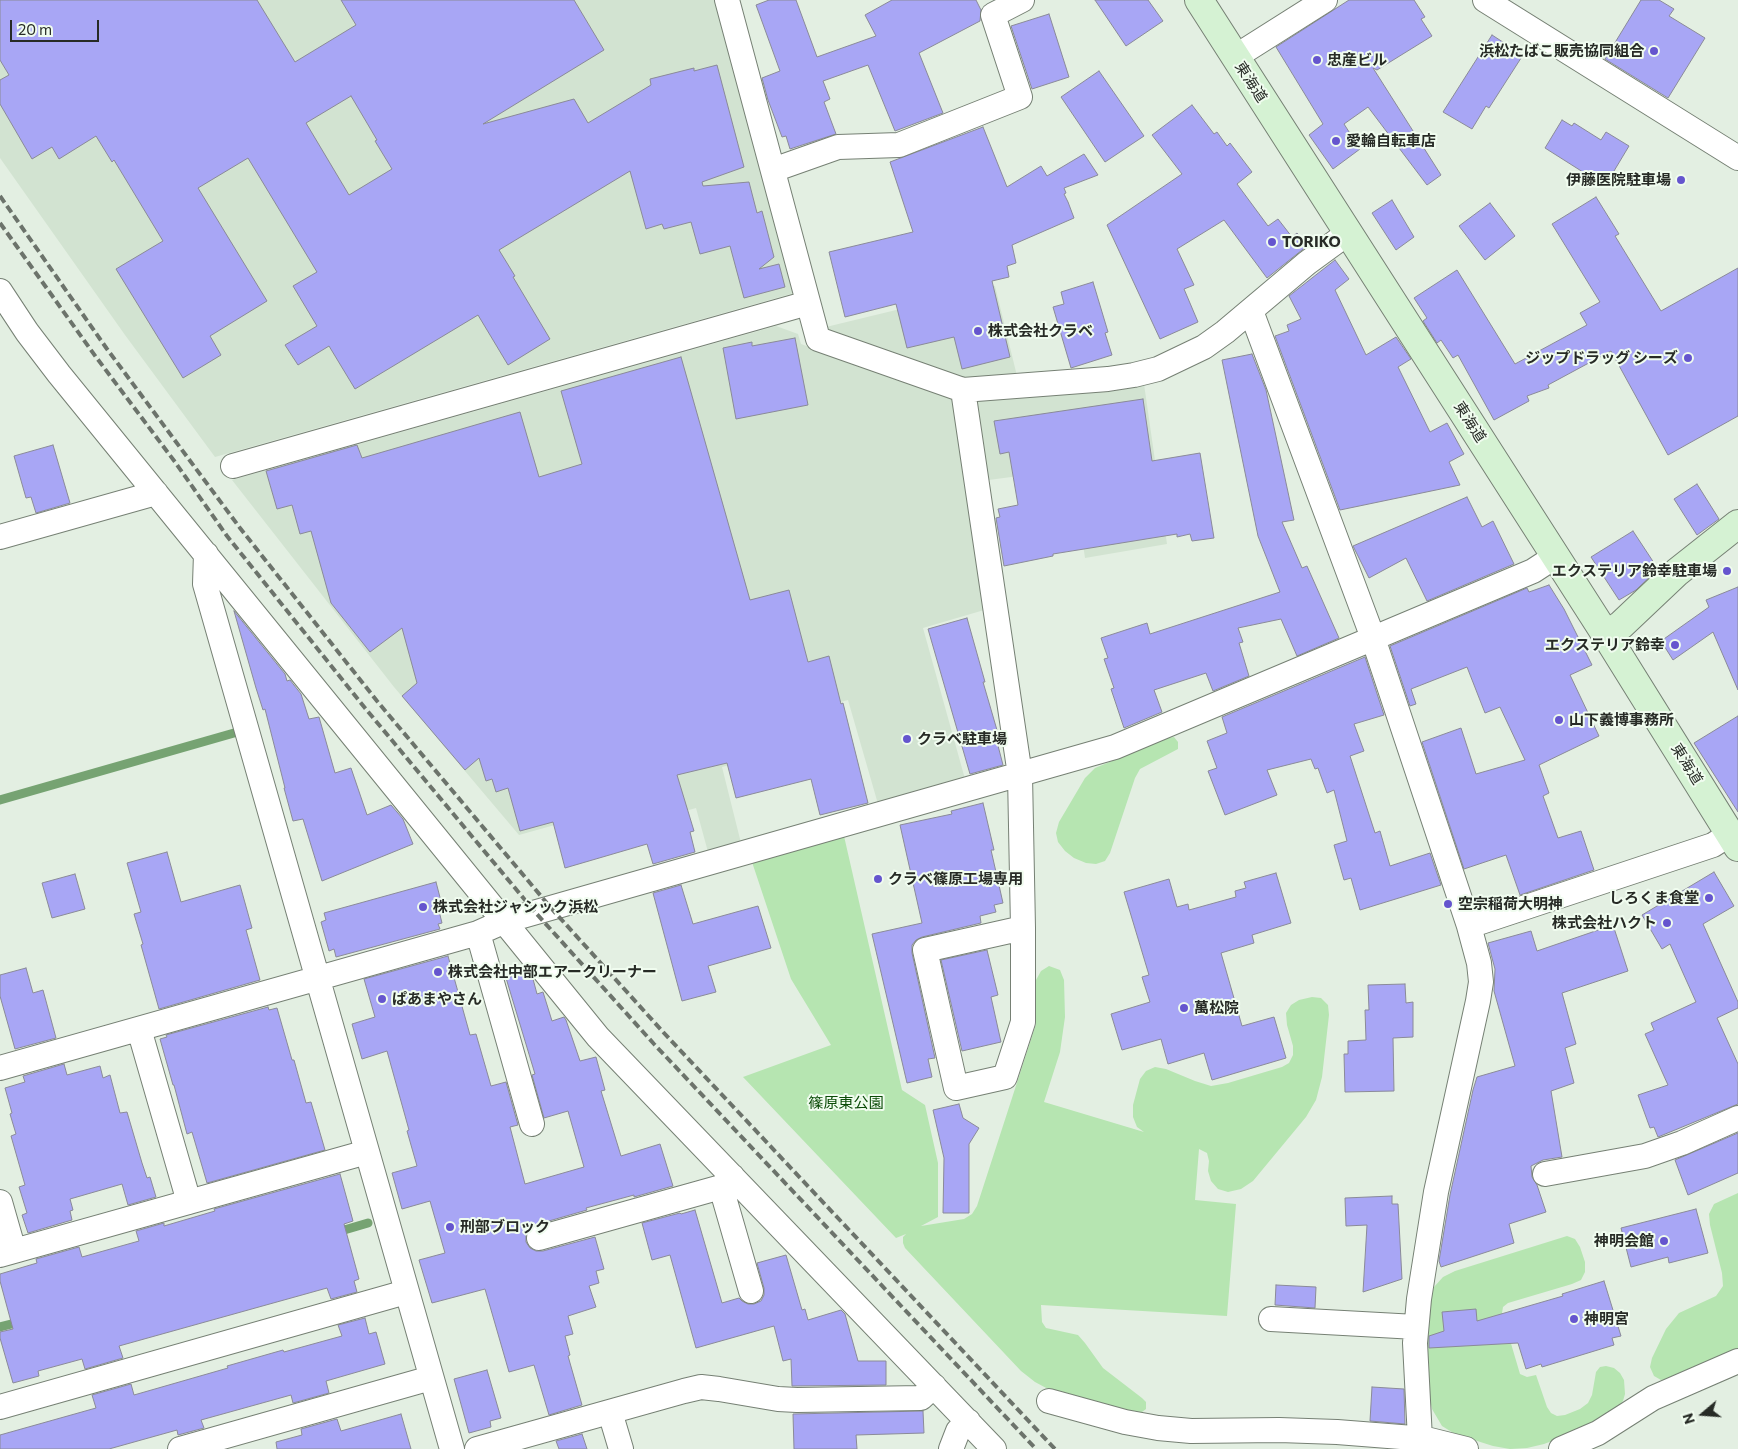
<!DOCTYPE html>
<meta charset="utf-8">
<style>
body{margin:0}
#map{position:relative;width:1738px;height:1449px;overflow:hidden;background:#e3efe2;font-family:Commissioner,sans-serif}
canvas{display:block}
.north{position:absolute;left:1678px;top:1389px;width:50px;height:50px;-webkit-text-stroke:4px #f0fcef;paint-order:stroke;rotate:252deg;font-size:14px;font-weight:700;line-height:20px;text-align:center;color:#272b26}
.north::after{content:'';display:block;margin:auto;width:18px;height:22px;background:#272b26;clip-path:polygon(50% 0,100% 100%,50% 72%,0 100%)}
.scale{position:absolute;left:10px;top:20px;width:89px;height:22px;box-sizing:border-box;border:2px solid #272b26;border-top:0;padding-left:6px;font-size:15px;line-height:18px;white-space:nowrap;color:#272b26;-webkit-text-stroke:4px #f0fcef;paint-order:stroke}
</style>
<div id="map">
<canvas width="1738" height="1449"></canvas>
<div class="north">N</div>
<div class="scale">20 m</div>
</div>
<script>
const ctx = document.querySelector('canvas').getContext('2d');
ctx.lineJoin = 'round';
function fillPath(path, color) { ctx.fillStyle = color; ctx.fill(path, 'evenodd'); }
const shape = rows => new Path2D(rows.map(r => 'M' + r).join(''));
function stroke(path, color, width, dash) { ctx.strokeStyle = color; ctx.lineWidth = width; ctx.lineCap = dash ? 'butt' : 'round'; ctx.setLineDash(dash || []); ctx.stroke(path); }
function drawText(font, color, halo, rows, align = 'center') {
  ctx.font = font + ' Commissioner,"Noto Sans JP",sans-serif'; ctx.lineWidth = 4; ctx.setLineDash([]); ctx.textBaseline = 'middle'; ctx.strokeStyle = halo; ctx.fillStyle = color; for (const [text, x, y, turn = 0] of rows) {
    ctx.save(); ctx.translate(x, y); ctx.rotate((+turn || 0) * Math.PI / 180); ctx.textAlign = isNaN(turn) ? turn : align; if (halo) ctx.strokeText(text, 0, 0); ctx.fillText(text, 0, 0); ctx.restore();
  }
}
fillPath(shape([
 [0,0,715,0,794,293,215,457,125,335,0,158],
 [995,286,1017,376,964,379,827,330,826,327],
 [776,326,798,334,801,344,960,401,991,608,923,628,965,779,878,804,848,700,803,712,811,743,722,767,741,843,708,852,696,808,632,826,626,805,519,835,394,687,232,480],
 [1144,384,1167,544,1085,558,1072,469,981,481,969,401,1109,390]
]), '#d2e3d1');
fillPath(shape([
 [1174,737,1178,742,1178,749,1140,769,1135,778,1110,853,1105,861,1096,864,1086,863,1074,858,1065,851,1058,842,1056,833,1059,822,1085,778,1095,768,1168,738],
 [844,836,902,1090,925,1105,938,1163,938,1217,921,1226,964,1219,972,1214,977,1206,1036,1024,1036,980,1041,971,1049,966,1060,970,1064,980,1065,1017,1060,1052,1044,1102,1144,1132,1137,1127,1133,1117,1133,1105,1140,1079,1146,1071,1155,1067,1166,1069,1195,1081,1211,1086,1228,1083,1282,1067,1289,1063,1293,1055,1293,1046,1287,1025,1286,1013,1291,1005,1299,1000,1312,997,1321,998,1328,1005,1329,1015,1322,1077,1316,1100,1306,1117,1253,1181,1241,1189,1228,1192,1218,1189,1211,1181,1208,1171,1209,1161,1207,1153,1199,1149,1195,1200,1236,1204,1227,1316,1041,1305,1042,1322,1046,1328,1078,1335,1085,1343,1103,1368,1142,1398,1146,1402,1146,1409,1142,1412,1127,1411,1050,1390,1035,1382,1021,1371,905,1248,903,1243,903,1237,906,1234,896,1238,743,1077,831,1045,791,979,752,862],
 [1738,1193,1738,1349,1670,1378,1661,1380,1654,1376,1650,1367,1652,1358,1666,1329,1679,1313,1716,1296,1723,1286,1722,1273,1710,1225,1709,1214,1714,1204],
 [1567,1236,1575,1239,1580,1247,1585,1262,1585,1272,1581,1280,1572,1284,1508,1303,1503,1307,1502,1313,1520,1374,1527,1377,1536,1375,1547,1407,1551,1413,1557,1416,1565,1415,1580,1409,1588,1403,1592,1395,1596,1372,1600,1367,1606,1366,1614,1368,1620,1373,1624,1380,1625,1394,1623,1401,1618,1407,1608,1414,1576,1432,1544,1444,1527,1448,1510,1449,1493,1446,1455,1434,1442,1426,1432,1409,1428,1392,1426,1343,1430,1300,1434,1287,1443,1277,1455,1271]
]), '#b6e5b1');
stroke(shape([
 [0,800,234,733],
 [334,1233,368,1223],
 [0,1327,23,1321]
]), '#76a372', 9);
const building = shape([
 [0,0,257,0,295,62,356,25,341,0,574,0,604,50,483,124,574,99,588,123,651,85,650,79,694,68,694,71,717,65,744,167,702,182,703,186,749,182,757,213,762,211,774,257,759,269,779,264,785,287,744,298,730,246,700,254,691,222,664,229,662,224,646,229,630,171,499,250,515,276,513,277,550,339,508,365,478,315,355,389,329,346,298,365,285,345,317,326,293,286,317,272,248,158,198,188,267,301,210,336,221,355,183,378,116,269,163,241,114,160,112,162,96,136,59,159,52,147,32,159,0,104,0,80,9,75,0,60,0,0],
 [351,96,377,140,375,141,392,169,349,195,306,123,351,96],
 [769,0,796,0,817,57,876,36,865,15,892,0,976,0,981,10,980,21,919,53,943,113,895,131,868,65,823,81,830,99,824,102,836,134,790,149,786,136,782,137,768,100,762,78,780,71,756,5,769,0],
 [1095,0,1148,0,1163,21,1126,46,1095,0],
 [1349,0,1414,0,1425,17,1421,19,1432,36,1377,70,1373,68,1441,175,1427,185,1368,107,1344,124,1360,149,1333,169,1309,135,1323,124,1276,47,1349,0],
 [1641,0,1659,0,1674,9,1669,16,1705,38,1668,98,1605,59,1641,0],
 [1049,14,1069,77,1032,89,1011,26,1049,14],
 [1492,35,1523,55,1489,108,1486,106,1472,129,1443,112,1492,35],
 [1099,71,1144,136,1105,162,1061,97,1099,71],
 [1192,105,1214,134,1217,132,1227,146,1230,143,1252,172,1237,184,1268,226,1278,219,1292,237,1297,233,1307,246,1267,278,1224,220,1177,249,1194,285,1184,289,1198,322,1160,339,1107,225,1182,174,1152,135,1192,105],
 [1562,120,1572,126,1574,123,1601,140,1606,132,1629,146,1605,186,1545,148,1562,120],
 [983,127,1007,187,1041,166,1047,176,1084,154,1098,175,1064,188,1066,193,1064,194,1068,202,1074,218,1012,245,1016,263,1007,266,1009,277,992,281,1010,357,962,369,954,337,907,348,896,304,845,317,829,252,913,232,890,162,983,127],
 [1596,197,1619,234,1615,236,1661,311,1738,268,1738,416,1668,455,1611,351,1548,385,1549,388,1527,396,1529,401,1494,420,1458,355,1453,358,1441,340,1437,343,1423,321,1427,318,1414,298,1457,270,1515,364,1587,325,1580,313,1600,302,1552,224,1596,197],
 [1392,200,1414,237,1396,250,1372,213,1392,200],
 [1490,203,1515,236,1485,260,1459,226,1490,203],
 [1335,260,1349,279,1335,290,1366,355,1396,337,1411,359,1398,367,1430,432,1447,423,1464,454,1449,462,1460,485,1340,510,1275,336,1289,331,1287,325,1301,319,1289,296,1335,260],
 [1093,282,1108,332,1105,333,1112,355,1071,368,1053,307,1064,304,1061,292,1093,282],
 [795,338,808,405,736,419,723,348,752,342,752,346,795,338],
 [1252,354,1266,390,1294,520,1282,522,1302,568,1307,566,1339,638,1297,656,1281,619,1238,628,1243,642,1239,643,1249,676,1213,691,1206,673,1154,690,1162,712,1124,728,1111,689,1114,688,1104,659,1108,658,1101,638,1147,623,1150,634,1280,592,1258,536,1222,360,1252,354],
 [681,357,750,600,789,590,808,662,829,656,841,704,843,703,868,803,820,815,811,779,736,798,727,763,677,775,694,831,690,832,695,852,653,864,647,844,565,868,553,822,520,831,508,788,496,792,492,779,486,781,479,758,465,770,402,696,417,683,402,628,370,652,331,603,311,531,300,534,292,505,277,509,266,471,357,445,362,458,520,412,539,477,582,464,561,391,681,357],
 [1143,399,1152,461,1200,453,1214,538,1192,541,1190,534,1177,537,1177,534,1053,554,1053,556,1004,566,996,518,1000,517,998,509,1018,505,1009,452,1000,454,994,421,1143,399],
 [53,445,70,503,36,513,31,497,26,498,14,456,53,445],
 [1697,484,1719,519,1697,535,1674,499,1697,484],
 [1467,497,1482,527,1493,521,1514,564,1427,601,1406,558,1369,578,1353,546,1467,497],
 [1633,531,1658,569,1636,590,1619,600,1591,557,1633,531],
 [1549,585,1564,609,1592,665,1570,675,1599,736,1539,765,1549,793,1543,796,1558,838,1581,831,1594,870,1520,895,1506,855,1464,869,1422,742,1461,728,1476,774,1525,760,1500,707,1485,713,1467,667,1411,689,1416,704,1410,706,1390,646,1527,588,1529,592,1549,585],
 [1738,587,1738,690,1713,632,1673,660,1661,641,1709,607,1706,600,1738,587],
 [234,611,285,674,287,681,290,680,301,694,309,719,319,717,335,773,351,768,367,815,391,805,403,819,413,844,322,881,303,819,293,821,284,788,285,788,265,709,263,710,256,688,234,611],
 [967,618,985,682,983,682,999,737,996,738,1003,765,970,774,928,629,967,618],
 [1365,657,1384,715,1354,724,1364,751,1350,756,1375,833,1380,831,1390,866,1430,853,1441,885,1360,910,1351,878,1344,880,1334,845,1347,841,1334,790,1327,793,1318,768,1315,769,1311,759,1267,770,1277,795,1225,815,1208,771,1217,768,1207,741,1227,733,1222,717,1365,657],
 [1738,716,1738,812,1694,743,1738,716],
 [983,803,994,850,991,850,1003,903,994,905,996,912,980,916,981,923,922,937,916,940,912,945,912,953,935,1058,928,1059,932,1077,907,1083,872,934,922,923,900,825,952,814,951,811,983,803],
 [167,852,181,902,240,885,252,928,246,930,260,980,159,1009,141,945,143,944,134,914,141,912,127,863,167,852],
 [1714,872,1734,906,1703,924,1738,1002,1738,1008,1717,1018,1738,1064,1738,1104,1658,1137,1654,1127,1650,1128,1638,1095,1668,1085,1645,1034,1654,1030,1651,1023,1696,1002,1670,944,1662,949,1642,915,1714,872],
 [1276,873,1291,923,1252,935,1254,943,1221,953,1242,1026,1274,1017,1286,1058,1212,1080,1204,1053,1168,1064,1161,1039,1122,1050,1111,1014,1150,1002,1142,977,1149,975,1124,892,1169,879,1177,907,1188,904,1189,910,1236,897,1235,891,1246,888,1244,882,1276,873],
 [75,874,85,909,52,918,42,883,75,874],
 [436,882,443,909,439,911,442,923,438,924,440,929,336,957,334,949,329,951,321,922,326,920,324,913,436,882],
 [681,885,693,924,758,906,771,948,708,966,716,992,682,1001,653,893,681,885],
 [1613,925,1628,971,1562,993,1576,1044,1565,1048,1574,1083,1551,1091,1562,1157,1543,1160,1531,1166,1532,1177,1537,1185,1546,1212,1509,1224,1514,1243,1441,1267,1439,1261,1450,1195,1473,1090,1477,1077,1515,1066,1494,991,1495,969,1488,943,1531,931,1537,951,1613,925],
 [987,950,998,995,991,997,1001,1042,962,1051,941,960,987,950],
 [448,956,470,1035,476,1034,491,1086,506,1082,518,1125,510,1127,525,1184,584,1167,568,1111,544,1118,532,1075,535,1074,506,978,528,972,533,979,537,994,543,992,552,1021,564,1017,566,1020,580,1061,596,1057,605,1090,601,1091,621,1156,660,1144,673,1186,634,1197,634,1195,586,1208,587,1210,535,1225,530,1228,526,1234,526,1242,530,1248,536,1251,543,1251,595,1237,604,1269,596,1271,599,1283,589,1286,596,1307,568,1316,573,1334,565,1336,570,1355,568,1356,582,1405,549,1415,534,1365,509,1372,485,1289,432,1303,419,1260,445,1253,430,1201,402,1209,392,1173,417,1166,407,1131,409,1130,387,1051,362,1059,352,1024,375,1017,364,979,448,956],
 [26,968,33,993,43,990,56,1038,15,1049,0,996,0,975,26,968],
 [1405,984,1406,1003,1413,1002,1413,1037,1393,1038,1394,1091,1345,1092,1344,1054,1348,1054,1348,1041,1366,1040,1365,1010,1369,1010,1368,985,1405,984],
 [268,1007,269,1010,277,1008,292,1060,294,1060,306,1103,311,1102,325,1150,207,1183,192,1132,187,1134,174,1085,173,1085,160,1039,167,1037,166,1035,268,1007],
 [64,1064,67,1075,100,1066,103,1078,110,1075,120,1113,127,1112,142,1163,147,1178,150,1177,156,1197,128,1205,122,1184,70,1199,73,1210,70,1211,72,1220,28,1233,22,1215,27,1213,19,1187,25,1185,11,1136,16,1134,10,1114,12,1113,5,1088,25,1082,23,1076,64,1064],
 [959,1104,963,1118,979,1128,969,1144,969,1213,943,1213,944,1158,933,1110,959,1104],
 [1738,1133,1738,1173,1688,1195,1675,1160,1738,1133],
 [340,1174,353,1221,344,1224,359,1279,354,1281,357,1292,331,1299,327,1288,119,1346,123,1358,85,1369,82,1359,38,1371,39,1376,13,1383,0,1338,0,1332,13,1329,0,1281,0,1274,37,1263,36,1259,79,1247,82,1257,139,1241,136,1231,164,1223,164,1226,215,1211,214,1209,340,1174],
 [1392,1196,1392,1204,1398,1204,1402,1279,1363,1292,1367,1225,1346,1226,1345,1198,1392,1196],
 [1696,1209,1708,1253,1669,1263,1668,1257,1631,1267,1621,1228,1696,1209],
 [695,1210,722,1303,739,1298,742,1301,748,1304,754,1304,761,1301,764,1295,764,1288,757,1263,786,1255,802,1310,805,1309,808,1320,841,1310,845,1314,858,1361,886,1361,886,1385,792,1386,791,1359,783,1361,774,1326,696,1348,670,1255,652,1260,642,1223,680,1213,681,1214,695,1210],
 [1604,1281,1621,1336,1612,1338,1614,1345,1542,1367,1541,1364,1526,1369,1518,1343,1429,1348,1429,1336,1444,1331,1442,1312,1476,1309,1477,1321,1563,1296,1562,1294,1604,1281],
 [1276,1285,1316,1287,1315,1308,1275,1305,1276,1285],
 [365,1318,369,1334,376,1332,385,1364,326,1381,329,1393,293,1403,291,1395,201,1420,204,1428,178,1435,177,1430,109,1449,0,1449,0,1435,96,1408,92,1395,131,1384,134,1395,228,1368,227,1366,283,1350,284,1352,342,1336,338,1325,365,1318],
 [487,1370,501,1418,490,1421,491,1427,469,1433,454,1379,487,1370],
 [1372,1387,1404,1389,1405,1424,1370,1421,1372,1387],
 [923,1411,924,1433,856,1435,857,1449,794,1449,793,1414,923,1411],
 [401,1414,411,1449,277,1449,276,1442,302,1435,301,1429,337,1419,341,1431,401,1414],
 [582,1434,587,1449,559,1449,556,1441,582,1434]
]);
fillPath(building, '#a8a6f5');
stroke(building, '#8a8a98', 1);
const street = shape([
 [727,0,818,339,963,390,1108,379,1134,375,1158,369,1204,347,1225,332,1307,263,1348,233],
 [1485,0,1738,158],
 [1235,57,1325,0],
 [773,170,838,147,899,145,1020,97,993,15,1022,0],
 [0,291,27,332,59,374,598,1037,994,1449],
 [1251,311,1373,638,1469,926,1479,963,1481,982,1478,1001,1436,1192,1419,1299,1415,1343,1420,1439],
 [963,390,1020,775,1023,928,1023,1022,1005,1077,956,1088,925,950,1023,928],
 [233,466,808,303],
 [0,537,156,493],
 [206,554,205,584,452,1449],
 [1469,926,1713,845,1730,834],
 [478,933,532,1124],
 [139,1029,189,1202],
 [0,1068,478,933,505,921,1115,747,1533,571,1556,556],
 [1545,1174,1645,1156,1682,1143,1738,1118],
 [721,1187,751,1291],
 [0,1202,14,1251],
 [539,1238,721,1187,732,1176],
 [0,1255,367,1152],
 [1271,1319,1416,1327],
 [1049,1401,1125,1422,1158,1428,1191,1431,1279,1430,1337,1432,1426,1439,1466,1449],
 [0,1407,406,1292],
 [610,1412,621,1449],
 [180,1449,431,1378],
 [477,1449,684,1391,701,1387,719,1389,778,1399,797,1400,921,1398,934,1386],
 [951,1449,958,1431,968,1421],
 [1561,1449,1598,1433,1653,1398,1738,1361]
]);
const secondary = shape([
 [1199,0,1606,635,1738,847],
 [1606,635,1621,625,1676,573,1738,524]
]);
stroke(street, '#768074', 26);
stroke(secondary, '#768074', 30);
stroke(street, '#fff', 24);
stroke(secondary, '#d5f2d3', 28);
stroke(shape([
 [0,196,107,349,240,528,377,701,551,908,664,1033,1055,1449],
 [0,223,96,357,175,462,227,536,365,708,535,912,654,1044,1036,1449]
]), '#6c736b', 4, [8, 4]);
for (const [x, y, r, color] of [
 [1654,51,5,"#6555ce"],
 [1317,60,5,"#6555ce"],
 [1336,141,5,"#6555ce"],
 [1681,180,5,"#6555ce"],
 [1272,242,5,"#6555ce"],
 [978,331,5,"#6555ce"],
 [1688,358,5,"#6555ce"],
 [1727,571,5,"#6555ce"],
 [1675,645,5,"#6555ce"],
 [1559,720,5,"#6555ce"],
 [907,739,5,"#6555ce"],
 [878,879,5,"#6555ce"],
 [1709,898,5,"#6555ce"],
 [1448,904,5,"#6555ce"],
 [423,907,5,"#6555ce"],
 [1667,923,5,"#6555ce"],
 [438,972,5,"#6555ce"],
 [382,999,5,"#6555ce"],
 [1184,1008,5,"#6555ce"],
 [450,1227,5,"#6555ce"],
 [1664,1241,5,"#6555ce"],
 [1574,1319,5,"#6555ce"]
]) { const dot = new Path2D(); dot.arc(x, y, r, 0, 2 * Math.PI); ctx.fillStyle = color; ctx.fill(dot); stroke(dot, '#f0fcef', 2); }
drawText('bold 15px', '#272b26', '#f0fcef', [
 ["浜松たばこ販売協同組合",1644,51,"right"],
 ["忠産ビル",1327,60],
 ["愛輪自転車店",1346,141],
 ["伊藤医院駐車場",1671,180,"right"],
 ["TORIKO",1282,242],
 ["株式会社クラベ",988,331],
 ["ジップドラッグ シーズ",1678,358,"right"],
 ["エクステリア鈴幸駐車場",1717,571,"right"],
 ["エクステリア鈴幸",1665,645,"right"],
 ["山下義博事務所",1569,720],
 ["クラベ駐車場",917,739],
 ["クラベ篠原工場専用",888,879],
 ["しろくま食堂",1699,898,"right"],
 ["空宗稲荷大明神",1458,904],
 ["株式会社ジャシック浜松",433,907],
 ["株式会社ハクト",1657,923,"right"],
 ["株式会社中部エアークリーナー",448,972],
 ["ぱあまやさん",392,999],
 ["萬松院",1194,1008],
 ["刑部ブロック",460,1227],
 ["神明会館",1654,1241,"right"],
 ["神明宮",1584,1319]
], 'left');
drawText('15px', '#272b26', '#f0fcef', [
 ["東海道",1251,82,57],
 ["東海道",1470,422,57],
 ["東海道",1687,764,58]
]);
drawText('15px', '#0a4b07', '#f0fcef', [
 ["篠原東公園",846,1103]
]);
</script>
